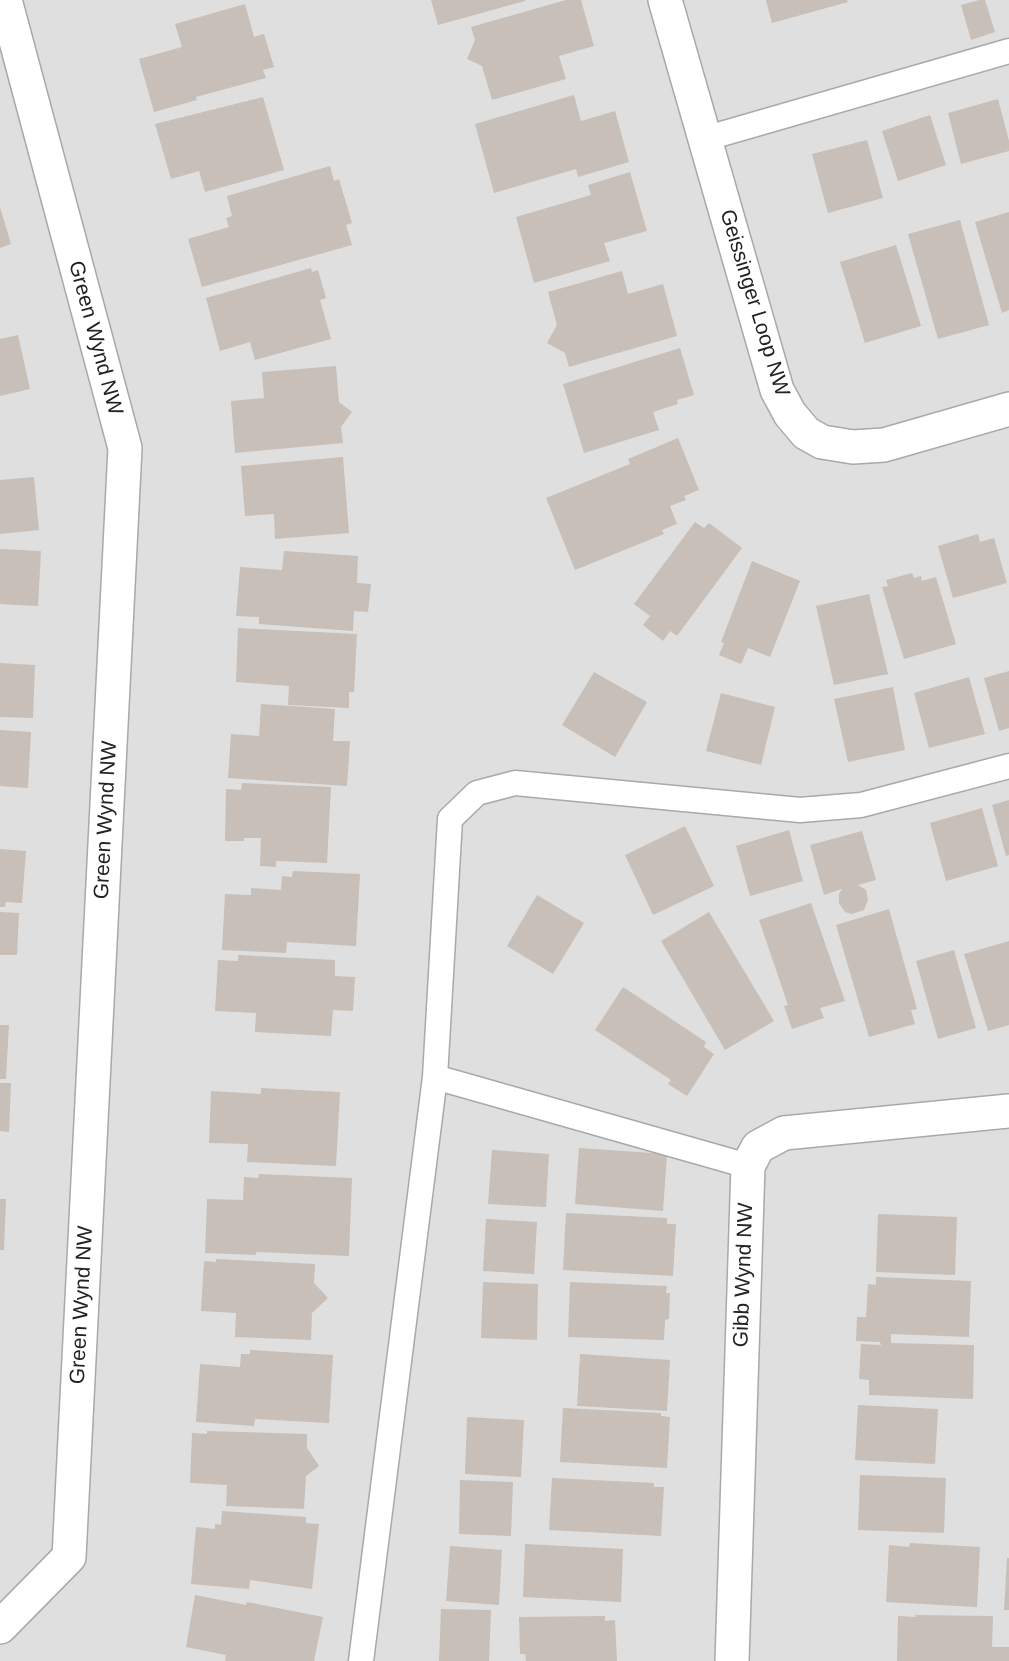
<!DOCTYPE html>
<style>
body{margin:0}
canvas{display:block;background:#f2efe9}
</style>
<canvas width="1009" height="1661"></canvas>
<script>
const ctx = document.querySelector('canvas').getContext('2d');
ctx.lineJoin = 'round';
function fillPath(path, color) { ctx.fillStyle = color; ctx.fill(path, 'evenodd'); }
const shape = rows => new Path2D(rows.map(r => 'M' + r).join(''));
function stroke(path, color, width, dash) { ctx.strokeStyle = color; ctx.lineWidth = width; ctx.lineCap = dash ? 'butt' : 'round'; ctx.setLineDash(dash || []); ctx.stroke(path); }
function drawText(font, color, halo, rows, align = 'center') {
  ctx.font = font + ' Arial,sans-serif'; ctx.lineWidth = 4.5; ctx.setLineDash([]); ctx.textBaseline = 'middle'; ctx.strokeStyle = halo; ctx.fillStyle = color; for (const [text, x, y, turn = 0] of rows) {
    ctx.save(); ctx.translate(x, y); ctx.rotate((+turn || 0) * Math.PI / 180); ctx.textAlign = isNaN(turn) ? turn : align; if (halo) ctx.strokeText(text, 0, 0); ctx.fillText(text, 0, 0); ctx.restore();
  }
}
fillPath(shape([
 [0,0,1009,0,1009,1661,0,1661]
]), '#e0dfdf');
fillPath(shape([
 [431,0,525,0,525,1,438,25],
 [566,0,581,0,594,46,559,56,566,79,492,100,482,66,467,59,475,40,471,27],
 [766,0,847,0,848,2,772,23],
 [979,0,985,0,995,32,971,40,961,5],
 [245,4,254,37,264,34,274,67,263,70,266,78,196,97,197,100,154,112,139,59,182,47,175,24],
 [574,95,581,121,615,111,629,162,578,177,576,169,494,193,475,124],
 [263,97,284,170,205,192,199,171,171,179,155,124],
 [998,99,1009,141,1009,151,961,164,948,113],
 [930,115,946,165,898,181,882,131],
 [867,140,883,198,828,213,812,154],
 [330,166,334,181,339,179,352,223,346,225,352,245,202,287,188,239,229,227,226,218,232,216,227,196],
 [630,172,647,231,604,243,610,261,534,283,516,217,591,195,588,185],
 [0,207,11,244,0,248],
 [1009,212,1009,310,1002,313,975,222],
 [960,220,989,325,938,339,908,234],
 [896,245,921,326,865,343,840,262],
 [311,268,312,272,318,270,326,298,320,300,331,339,255,360,250,342,220,351,206,298],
 [622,271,628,294,663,284,677,336,569,367,565,353,547,343,557,325,548,292],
 [18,335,30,389,0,396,0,339],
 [680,348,694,395,677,400,678,404,653,412,659,430,584,453,563,384],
 [336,366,339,402,352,412,341,427,343,443,235,453,231,401,264,398,262,372],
 [678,438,699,490,684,496,686,500,670,506,677,524,662,530,664,534,575,570,546,498,630,464,628,459],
 [343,457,349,533,275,539,274,514,245,516,241,466],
 [34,477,39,530,0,534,0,480],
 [695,522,704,528,709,523,742,548,677,636,670,631,663,641,643,625,650,616,634,604],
 [978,534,980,542,994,538,1007,583,953,598,938,546],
 [0,549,41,551,38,606,0,604],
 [284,551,358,556,357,583,371,584,368,612,354,611,353,631,259,624,259,617,236,616,240,567,282,570],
 [752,561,800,581,770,657,748,648,741,664,719,655,724,643,721,642],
 [912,573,914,578,921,576,922,581,936,577,956,644,904,659,882,587,888,586,886,580],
 [869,594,888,674,834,685,816,606],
 [238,628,357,634,354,692,349,692,349,708,288,705,289,686,236,682],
 [0,663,35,665,33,718,0,717],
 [1009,671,1009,728,999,731,984,678],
 [594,672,647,702,615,757,562,725],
 [969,677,985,734,929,748,914,693],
 [893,687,905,750,848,762,834,699],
 [721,693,775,707,761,765,706,751],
 [261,704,335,709,333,741,350,741,347,786,228,778,231,734,259,736],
 [0,730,31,732,28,788,0,786],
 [242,783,331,787,327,863,276,861,276,867,260,866,261,838,244,838,244,841,225,841,226,789,241,790],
 [1009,800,1009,855,1006,856,992,805],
 [982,808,998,866,946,881,930,823],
 [685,826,714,886,653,915,625,855],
 [789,830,803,881,750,896,736,846],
 [862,831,876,880,858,885,866,890,868,900,864,910,852,914,845,912,839,903,839,894,842,889,824,895,810,845],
 [0,849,26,851,22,903,6,902,5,907,0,907],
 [293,871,360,874,356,946,287,942,286,953,222,950,225,894,251,895,251,888,281,890,282,876,292,877],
 [537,895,584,923,553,974,507,946],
 [811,903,845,1001,820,1008,824,1018,792,1029,784,1006,788,1005,759,920],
 [889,909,917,1009,911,1010,915,1024,869,1037,836,925],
 [0,912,19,913,17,955,0,955],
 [709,912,774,1021,725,1050,661,941],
 [1009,941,1009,1025,988,1031,964,954],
 [954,950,976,1028,938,1039,916,961],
 [238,955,335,960,335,976,355,977,353,1011,333,1010,331,1036,255,1032,256,1013,215,1011,218,960,238,961],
 [623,987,706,1042,704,1047,714,1054,687,1096,668,1084,671,1080,595,1030],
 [0,1025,9,1025,6,1079,0,1079],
 [0,1083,11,1083,9,1132,0,1131],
 [261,1088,340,1092,336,1166,247,1162,248,1144,209,1143,211,1091,261,1094],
 [579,1148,667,1154,663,1211,575,1204],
 [492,1150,549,1154,546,1207,488,1204],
 [259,1174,352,1178,349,1256,256,1252,256,1255,205,1253,207,1199,243,1200,244,1177,258,1178],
 [0,1199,6,1199,4,1250,0,1250],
 [566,1213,667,1218,667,1224,676,1224,673,1276,563,1270],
 [878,1214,957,1217,955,1275,876,1272],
 [486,1219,537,1222,534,1274,483,1271],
 [216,1259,315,1264,314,1283,328,1298,312,1313,311,1340,235,1337,236,1313,201,1311,204,1261,216,1262],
 [876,1277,971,1281,969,1337,891,1334,891,1343,974,1345,973,1399,869,1395,869,1380,859,1379,861,1344,881,1345,880,1342,856,1341,857,1317,866,1317,868,1284,876,1285],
 [483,1282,538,1284,537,1340,481,1338],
 [570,1282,667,1286,666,1293,670,1293,669,1319,665,1320,664,1340,568,1337],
 [250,1350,333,1355,329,1423,255,1419,254,1426,196,1422,200,1364,240,1367,241,1354,250,1354],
 [580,1354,670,1360,667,1411,577,1406],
 [858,1405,938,1409,935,1464,855,1460],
 [563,1408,661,1413,661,1416,670,1417,667,1468,560,1462],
 [467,1417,524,1420,521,1477,465,1474],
 [207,1431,307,1434,307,1448,319,1466,306,1476,304,1509,226,1506,227,1485,190,1483,192,1433,207,1434],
 [860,1475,946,1478,944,1533,858,1530],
 [552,1478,654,1483,654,1487,664,1487,661,1536,549,1530],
 [460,1480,513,1482,511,1536,459,1534],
 [222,1511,306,1517,306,1523,319,1524,312,1589,250,1580,249,1589,191,1584,196,1527,215,1529,215,1524,221,1525],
 [910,1543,980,1547,977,1607,886,1602,889,1545,909,1547],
 [525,1544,623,1549,621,1602,523,1597],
 [450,1546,502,1550,499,1605,446,1601],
 [1007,1558,1009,1558,1009,1610,1004,1610],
 [195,1595,246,1605,247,1602,323,1617,314,1661,225,1661,226,1655,186,1647],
 [441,1609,491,1610,489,1661,439,1661],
 [915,1615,993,1616,992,1647,1009,1647,1009,1661,897,1661,898,1616,916,1617],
 [605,1616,605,1621,615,1620,617,1661,526,1661,525,1654,520,1654,519,1617]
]), '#c7bfb8');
const lane = shape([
 [704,139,1009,51],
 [435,1077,748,1166],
 [361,1661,435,1077,450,819,477,793,515,783,800,810,861,805,1009,766]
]);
const street = shape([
 [665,0,777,390,790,414,806,433,822,442,853,447,884,445,1009,409],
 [0,1627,69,1557,125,448,5,0],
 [732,1661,748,1166,758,1147,784,1133,1009,1111]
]);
stroke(lane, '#a9a9a9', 27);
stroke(street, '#a9a9a9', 36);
stroke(lane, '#fff', 24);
stroke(street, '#fff', 33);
drawText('21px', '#222', '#fff', [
 ["Geissinger Loop NW",754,303,73],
 ["Green Wynd NW",95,338,75],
 ["Green Wynd NW",106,820,-87],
 ["Gibb Wynd NW",744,1275,-88],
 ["Green Wynd NW",82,1305,-87]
]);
</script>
